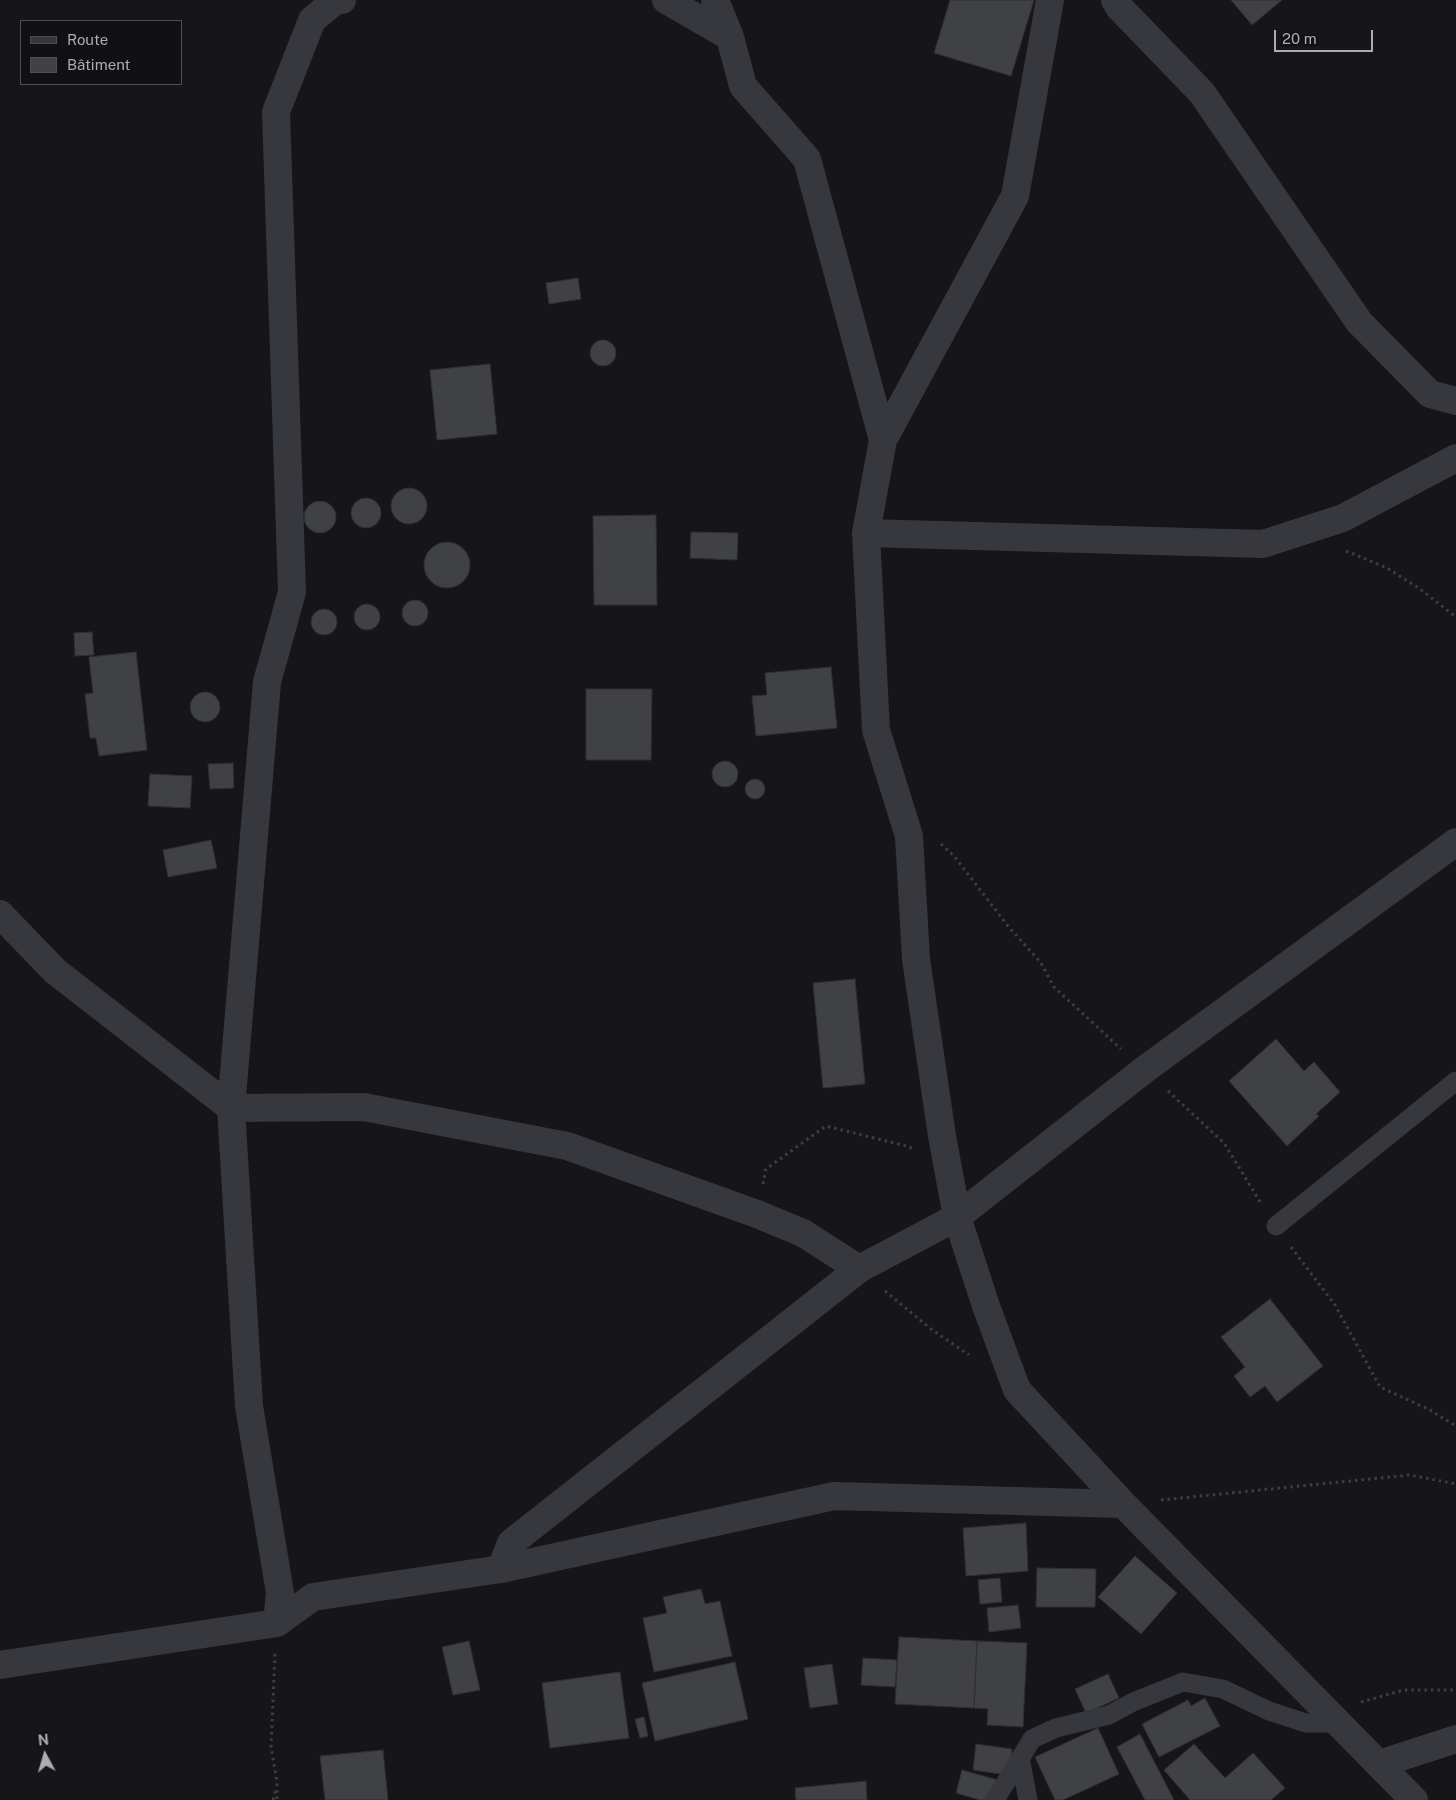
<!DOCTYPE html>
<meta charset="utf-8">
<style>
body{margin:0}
#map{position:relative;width:1456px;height:1800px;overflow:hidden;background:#161618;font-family:"Public Sans",sans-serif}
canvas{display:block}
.legend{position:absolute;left:20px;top:20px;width:162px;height:65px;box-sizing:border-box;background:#111113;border:1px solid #4d4f55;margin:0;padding:6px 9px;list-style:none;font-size:15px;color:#a8adb8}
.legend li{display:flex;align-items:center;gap:10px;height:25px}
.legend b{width:25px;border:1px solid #4d4f55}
.north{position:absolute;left:20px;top:1730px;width:50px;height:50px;-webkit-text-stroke:4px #111113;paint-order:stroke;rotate:354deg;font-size:14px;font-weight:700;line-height:20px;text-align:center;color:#a8adb8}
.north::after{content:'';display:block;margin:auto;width:18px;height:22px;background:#a8adb8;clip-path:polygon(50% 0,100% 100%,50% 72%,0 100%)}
.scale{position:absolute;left:1274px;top:30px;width:99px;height:22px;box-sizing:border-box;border:2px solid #a8adb8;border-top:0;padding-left:6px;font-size:15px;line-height:18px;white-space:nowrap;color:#a8adb8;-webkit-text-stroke:4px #111113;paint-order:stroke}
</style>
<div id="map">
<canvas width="1456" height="1800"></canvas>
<ul class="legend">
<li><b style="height:6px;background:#37383d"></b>Route</li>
<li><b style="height:14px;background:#404145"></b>Bâtiment</li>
</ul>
<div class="north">N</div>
<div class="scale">20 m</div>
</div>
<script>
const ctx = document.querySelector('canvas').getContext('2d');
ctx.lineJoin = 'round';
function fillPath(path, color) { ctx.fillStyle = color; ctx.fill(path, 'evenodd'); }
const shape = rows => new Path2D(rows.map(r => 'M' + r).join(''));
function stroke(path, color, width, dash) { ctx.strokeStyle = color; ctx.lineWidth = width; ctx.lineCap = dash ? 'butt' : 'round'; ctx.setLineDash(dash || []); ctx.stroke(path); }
const building = shape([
 [950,0,1034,0,1011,76,934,53,950,0],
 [1231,0,1282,0,1252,25,1231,0],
 [578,278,581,299,549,304,546,283,578,278],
 '590 353a13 13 0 1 1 26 0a13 13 0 1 1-26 0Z',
 [490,364,497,434,437,440,430,370,490,364],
 '391 506a18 18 0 1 1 36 0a18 18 0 1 1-36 0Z',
 '351 513a15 15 0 1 1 30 0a15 15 0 1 1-30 0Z',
 '304 517a16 16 0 1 1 32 0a16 16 0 1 1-32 0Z',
 [656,515,657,605,594,605,593,516,656,515],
 [691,532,738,533,737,560,690,558,691,532],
 '424 565a23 23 0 1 1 46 0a23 23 0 1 1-46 0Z',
 '402 613a13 13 0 1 1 26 0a13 13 0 1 1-26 0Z',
 '354 617a13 13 0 1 1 26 0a13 13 0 1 1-26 0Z',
 '311 622a13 13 0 1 1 26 0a13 13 0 1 1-26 0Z',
 [92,632,94,655,75,656,74,633,92,632],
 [136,652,147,750,99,756,96,738,90,738,85,694,93,693,89,657,136,652],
 [831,667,837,728,756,736,752,696,767,695,765,673,831,667],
 [586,689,652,689,651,760,586,760,586,689],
 '190 707a15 15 0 1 1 30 0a15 15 0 1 1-30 0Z',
 '712 774a13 13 0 1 1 26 0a13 13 0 1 1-26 0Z',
 [233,763,234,788,210,789,208,764,233,763],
 [150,774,192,776,190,808,148,806,150,774],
 '745 789a10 10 0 1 1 20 0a10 10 0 1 1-20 0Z',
 [211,840,217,868,168,877,163,850,211,840],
 [855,979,865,1084,823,1088,813,983,855,979],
 [1276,1039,1304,1071,1314,1062,1340,1092,1316,1114,1319,1116,1287,1146,1229,1081,1276,1039],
 [1270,1299,1323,1366,1277,1402,1265,1386,1250,1397,1234,1376,1245,1367,1221,1337,1270,1299],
 [1026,1523,1028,1571,966,1576,963,1528,1026,1523],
 [1135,1556,1177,1593,1141,1634,1098,1597,1135,1556],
 [1037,1568,1096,1569,1095,1607,1036,1607,1037,1568],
 [1000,1578,1002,1602,980,1604,978,1580,1000,1578],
 [701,1589,705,1604,720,1601,732,1656,654,1672,643,1618,667,1613,663,1597,701,1589],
 [1018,1605,1021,1628,989,1632,987,1608,1018,1605],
 [899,1637,977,1641,974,1708,895,1704,899,1637],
 [469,1641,480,1690,453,1695,442,1647,469,1641],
 [977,1641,1027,1643,1023,1727,987,1725,988,1709,974,1708,977,1641],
 [863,1658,897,1660,895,1687,861,1685,863,1658],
 [735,1662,748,1719,655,1741,642,1683,735,1662],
 [832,1664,838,1704,810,1708,804,1668,832,1664],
 [620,1672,629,1738,550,1748,542,1683,620,1672],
 [1108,1674,1119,1698,1086,1713,1075,1689,1108,1674],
 [1205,1698,1220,1726,1159,1757,1142,1724,1188,1700,1191,1706,1205,1698],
 [644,1717,648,1736,640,1738,635,1719,644,1717],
 [1098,1728,1119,1774,1063,1800,1055,1800,1035,1757,1098,1728],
 [1140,1734,1174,1800,1145,1800,1117,1747,1140,1734],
 [976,1744,1012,1749,1008,1775,973,1770,976,1744],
 [1194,1744,1225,1778,1253,1753,1285,1788,1271,1800,1190,1800,1164,1770,1194,1744],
 [383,1750,388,1800,325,1800,320,1756,383,1750],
 [962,1770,998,1780,992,1800,980,1800,956,1793,962,1770],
 [866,1781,867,1800,796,1800,795,1788,866,1781]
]);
fillPath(building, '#404145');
stroke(building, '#303034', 1);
stroke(shape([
 [1346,551,1387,568,1420,589,1456,617],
 [941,844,954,856,1008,926,1041,963,1054,987,1121,1049],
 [1168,1091,1224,1143,1262,1205],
 [763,1184,766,1169,826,1126,910,1147,912,1150],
 [1291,1247,1335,1305,1380,1387,1430,1410,1456,1426],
 [885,1291,931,1329,969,1355],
 [1161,1500,1410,1475,1456,1484],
 [275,1654,271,1747,277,1782,277,1800],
 [1361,1702,1404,1690,1456,1690],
 [273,1800,276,1788]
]), '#3d3f44', 3, [2.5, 4]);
stroke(shape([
 [1276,1226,1456,1081],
 [1020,1758,1028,1800],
 [995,1800,1032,1739,1056,1728,1109,1715,1133,1702,1183,1682,1223,1689,1269,1711,1306,1723,1338,1723]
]), '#37383d', 19);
stroke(shape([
 [666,0,730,37],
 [715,0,730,37,743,86,807,159,883,440],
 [1050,0,1015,196,883,440,866,533,876,730,909,836,916,959,942,1136,957,1217,986,1306,1017,1390,1123,1504],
 [1115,0,1119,7,1202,93,1359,322,1430,394,1456,401],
 [866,533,1263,544,1343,518,1456,458],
 [0,914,55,971,231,1108,364,1107,567,1146,757,1214,803,1233,859,1269],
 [501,1569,511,1543,859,1269,957,1217,1144,1070,1456,842],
 [277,1623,280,1593,249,1406,231,1108,267,682,292,592,276,112,312,20,335,1,342,0],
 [0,1665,277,1623,313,1597,501,1569,834,1496,1123,1504,1414,1800],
 [1379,1764,1456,1739]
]), '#37383d', 28);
</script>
